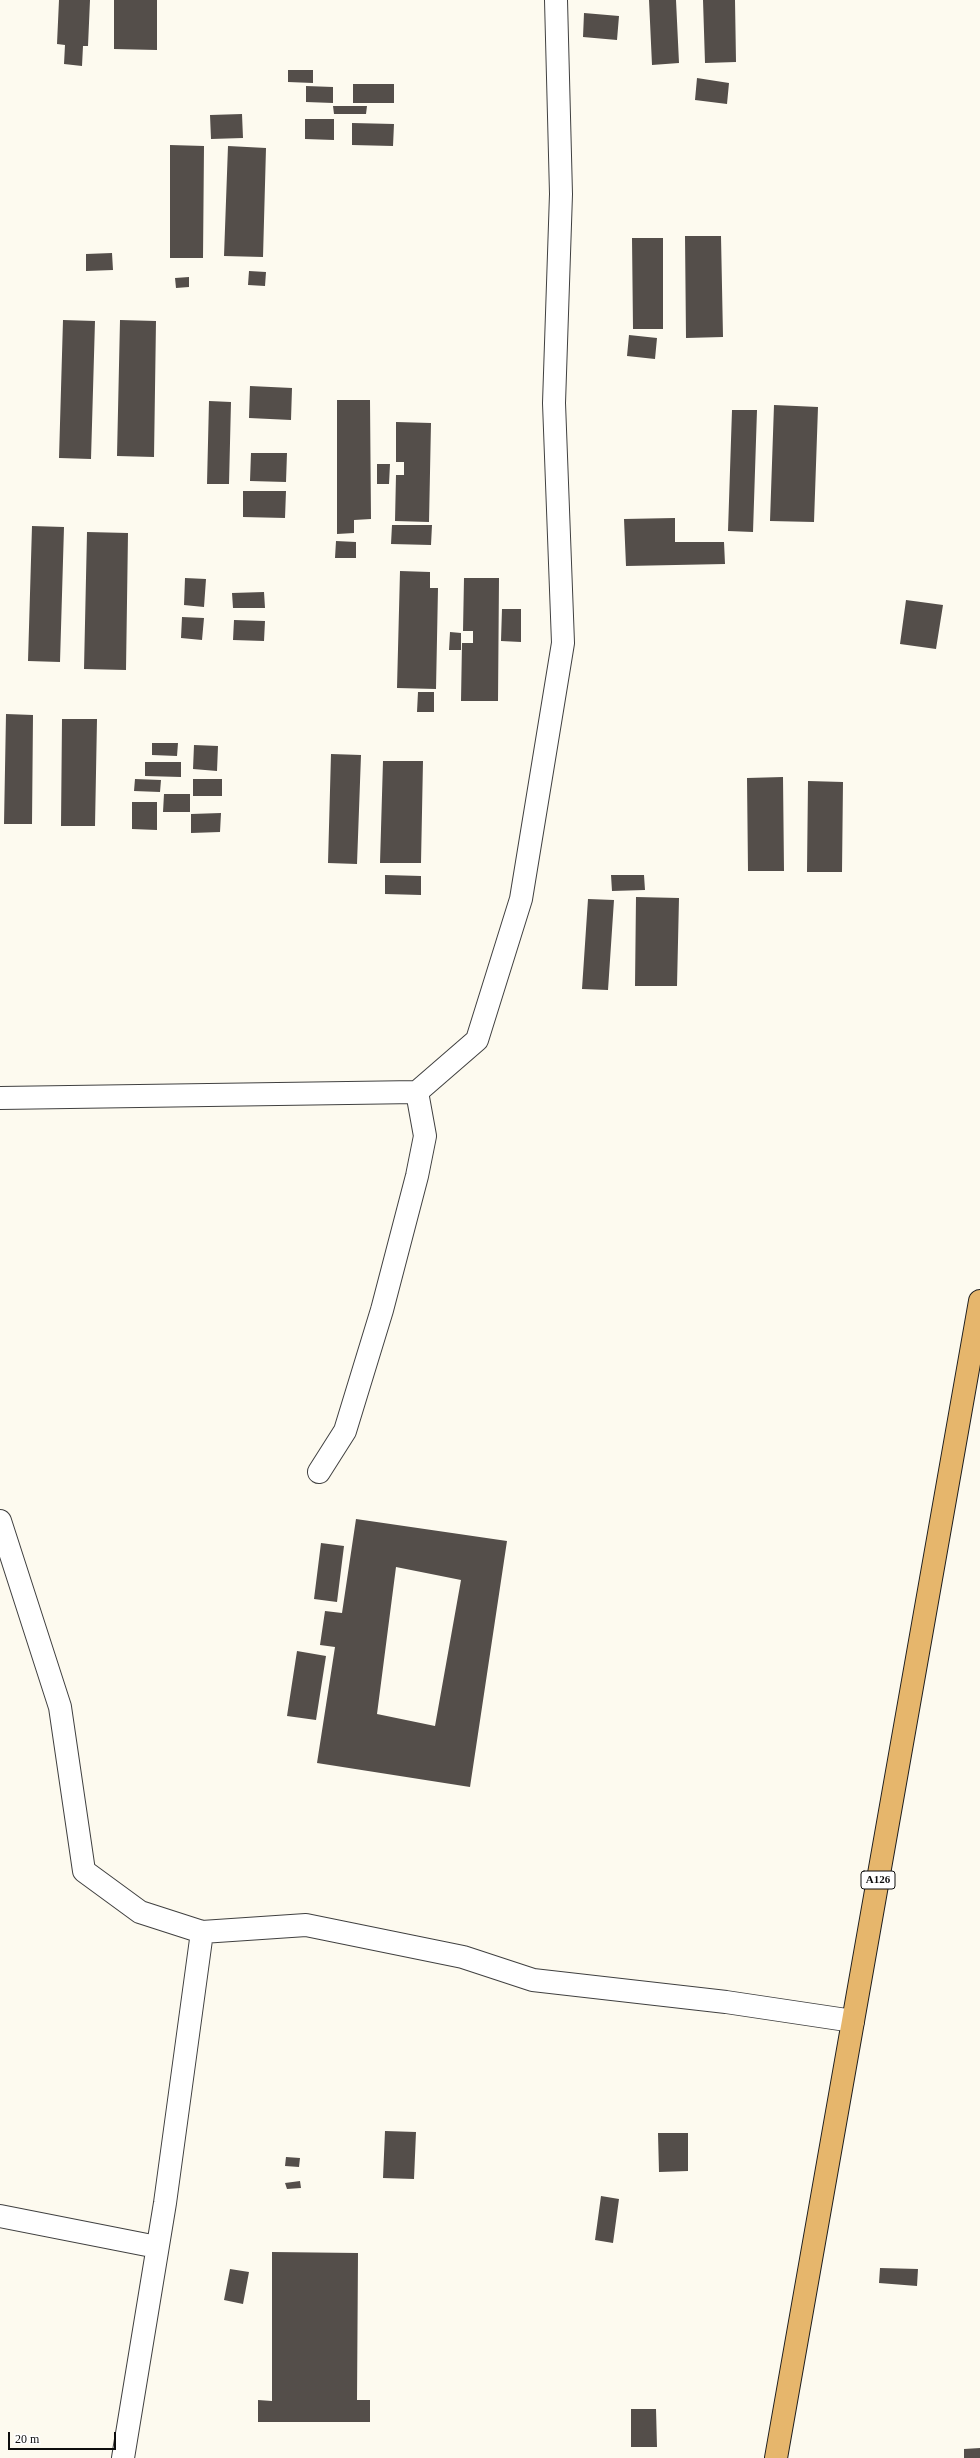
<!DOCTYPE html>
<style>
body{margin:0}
#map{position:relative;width:980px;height:2458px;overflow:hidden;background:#fdfaef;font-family:Georgia,serif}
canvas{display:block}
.scale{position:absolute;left:8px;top:2432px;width:108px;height:18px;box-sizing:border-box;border:2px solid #0d0d0d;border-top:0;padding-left:5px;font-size:12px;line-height:14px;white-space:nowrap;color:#0d0d0d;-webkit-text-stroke:3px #fff;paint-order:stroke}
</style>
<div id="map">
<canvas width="980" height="2458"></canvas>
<div class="scale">20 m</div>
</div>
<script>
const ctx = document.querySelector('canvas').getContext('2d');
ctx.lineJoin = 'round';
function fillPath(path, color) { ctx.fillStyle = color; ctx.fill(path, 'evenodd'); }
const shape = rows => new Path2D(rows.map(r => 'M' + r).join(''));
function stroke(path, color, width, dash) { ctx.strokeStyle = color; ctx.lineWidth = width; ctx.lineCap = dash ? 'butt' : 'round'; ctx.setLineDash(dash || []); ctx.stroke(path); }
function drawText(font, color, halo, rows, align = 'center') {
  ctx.font = font + ' Georgia,serif'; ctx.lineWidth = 4; ctx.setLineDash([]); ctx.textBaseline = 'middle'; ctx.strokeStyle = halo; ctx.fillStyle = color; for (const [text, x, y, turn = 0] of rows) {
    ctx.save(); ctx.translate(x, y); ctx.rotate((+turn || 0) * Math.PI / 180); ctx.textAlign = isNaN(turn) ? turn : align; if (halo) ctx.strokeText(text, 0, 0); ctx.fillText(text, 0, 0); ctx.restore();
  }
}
fillPath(shape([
 [59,0,90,0,88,46,83,46,82,66,64,64,65,45,57,44],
 [114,0,157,0,157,50,114,49],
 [649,0,676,0,679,63,652,65],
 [703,0,735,0,736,62,705,63],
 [584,13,619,16,617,40,583,37],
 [288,70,313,70,313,83,288,82],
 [697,78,729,83,727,104,695,100],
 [353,84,394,84,394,103,353,103],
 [306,86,333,87,333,103,306,102],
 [333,106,367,106,366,114,334,114],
 [242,114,243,138,211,139,210,115],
 [305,119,334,119,334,140,305,139],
 [352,123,394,124,393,146,352,145],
 [170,145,204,146,203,258,170,258],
 [228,146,266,148,263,257,224,256],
 [685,236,721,236,723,337,686,338],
 [632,238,663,238,663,329,633,329],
 [112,253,113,270,86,271,86,254],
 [249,271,266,272,265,286,248,285],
 [189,277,189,287,176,288,175,278],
 [63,320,95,321,91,459,59,458],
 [120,320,156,321,154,457,117,456],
 [629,335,657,338,655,359,627,356],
 [250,386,292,388,291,420,249,418],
 [337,400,370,400,371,519,354,520,354,533,337,534],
 [209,401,231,402,229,484,207,484],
 [774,405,818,407,814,522,770,521],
 [732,410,757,410,753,532,728,531],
 [396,422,431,423,429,522,395,521,396,475,404,475,404,462,396,462],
 [251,453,287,453,286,482,250,481],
 [377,464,390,464,389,484,377,484],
 [243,491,286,491,285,518,243,517],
 [675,518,675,542,724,542,725,564,626,566,624,519],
 [392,525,432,525,431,545,391,544],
 [32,526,64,527,60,662,28,661],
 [87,532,128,533,126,670,84,669],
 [336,541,356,542,356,558,335,558],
 [400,571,430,572,430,588,438,588,436,689,397,688],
 [185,578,206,579,204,607,184,605],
 [464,578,499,578,498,701,461,701,462,643,473,643,473,631,463,631],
 [264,592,265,608,233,608,232,593],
 [906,600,943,605,936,649,900,644],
 [502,609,521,609,521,642,501,641],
 [182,617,204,618,202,640,181,638],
 [234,620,265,621,264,641,233,640],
 [450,632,461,633,461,650,449,650],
 [418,692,434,692,434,712,417,712],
 [6,714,33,715,32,824,4,824],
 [62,719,97,719,95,826,61,826],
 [152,743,178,743,177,756,152,755],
 [194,745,218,746,217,771,193,769],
 [331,754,361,755,357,864,328,863],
 [383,761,423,761,421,863,380,863],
 [145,762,181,762,181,777,145,776],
 [783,777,784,871,748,871,747,778],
 [135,779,161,780,160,792,134,791],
 [193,779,222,779,222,796,193,796],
 [808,781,843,782,842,872,807,872],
 [164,794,190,794,190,812,163,812],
 [132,802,157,802,157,830,132,829],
 [221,813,220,832,191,833,191,814],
 [385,875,421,876,421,895,385,894],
 [611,875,644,875,645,890,612,891],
 [636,897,679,898,677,986,635,986],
 [588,899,614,900,608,990,582,989],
 [356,1519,507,1541,470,1787,317,1763,335,1647,320,1645,325,1611,342,1613],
 [396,1567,461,1580,435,1726,377,1714],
 [321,1543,344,1546,337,1602,314,1599],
 [297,1651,326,1656,316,1720,287,1716],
 [385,2131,416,2132,414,2179,383,2178],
 [658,2133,688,2133,688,2171,659,2172],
 [286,2157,300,2158,299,2167,285,2166],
 [300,2181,301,2188,287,2189,285,2183],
 [601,2196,619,2199,613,2243,595,2240],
 [272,2252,358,2253,357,2400,370,2400,370,2422,258,2422,258,2400,272,2401],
 [880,2268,918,2269,917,2286,879,2283],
 [230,2269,249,2272,243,2304,224,2300],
 [631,2409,656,2409,657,2447,631,2447],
 [980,2448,980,2458,964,2458,964,2449]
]), '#544e4a');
const minor = shape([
 [0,1098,417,1092,477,1040,521,899,563,643,554,403,561,194,556,0],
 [319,1472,345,1431,382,1310,417,1176,425,1136,417,1092],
 [0,1521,60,1707,84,1871,140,1912,202,1932],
 [0,2216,157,2247],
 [123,2458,165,2203,202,1932,306,1925,463,1957,533,1980,726,2002,853,2021]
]);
const trunk = shape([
 [776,2458,980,1301]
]);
stroke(minor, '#404040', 24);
stroke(trunk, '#1e1e1e', 24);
stroke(minor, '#fff', 22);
stroke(trunk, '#e6b66c', 22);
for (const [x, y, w] of [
 [878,1880,34]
]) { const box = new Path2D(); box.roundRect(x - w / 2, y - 9, w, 18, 3); ctx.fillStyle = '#fff'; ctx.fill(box); stroke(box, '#0d0d0d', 1); }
drawText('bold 11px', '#0d0d0d', null, [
 ["A126",878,1880]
]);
</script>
